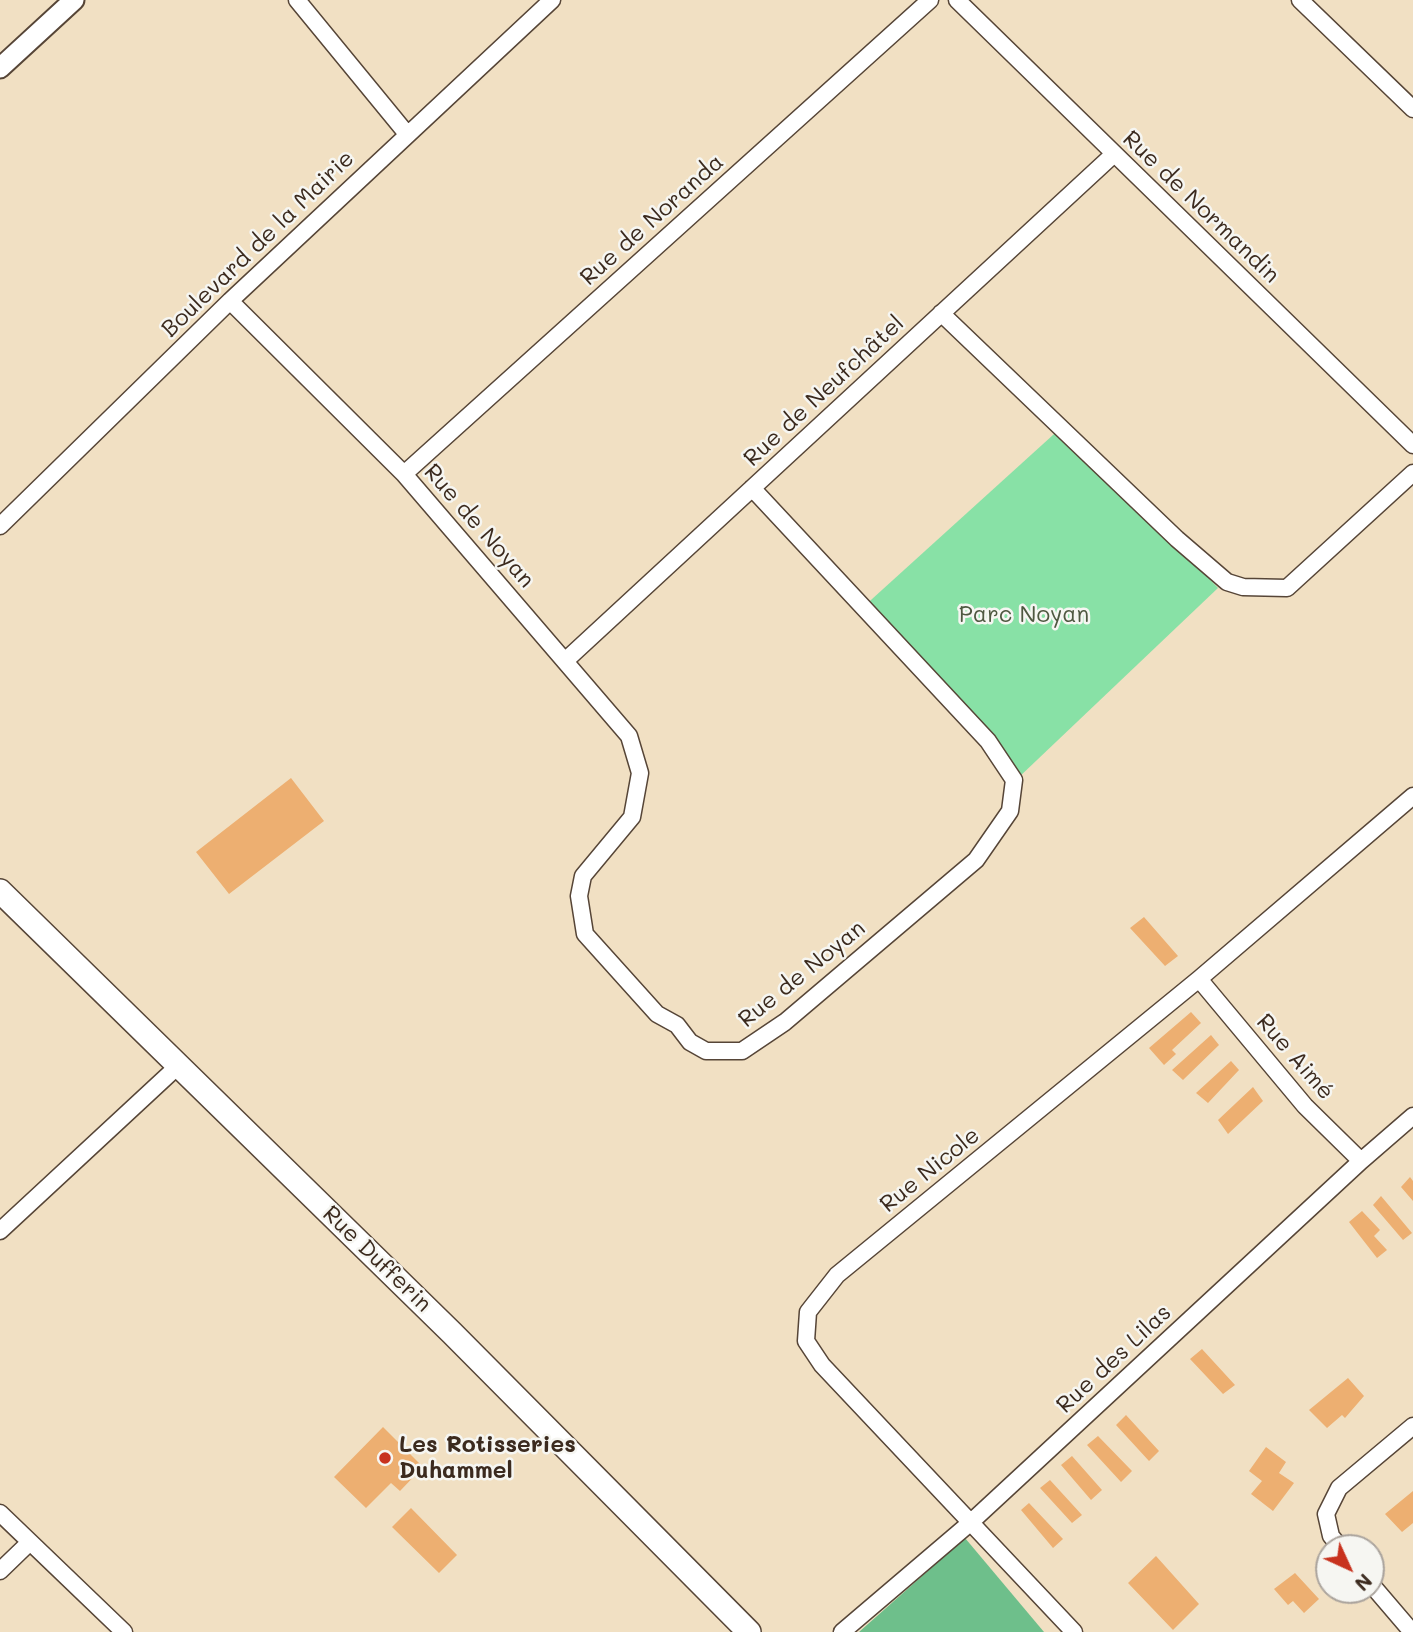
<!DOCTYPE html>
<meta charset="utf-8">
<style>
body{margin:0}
#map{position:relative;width:1413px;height:1632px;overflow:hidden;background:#f1e0c3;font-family:Mali,sans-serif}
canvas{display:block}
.north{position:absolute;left:1315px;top:1534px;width:70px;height:70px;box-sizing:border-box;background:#f6f6f2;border:2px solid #aba49d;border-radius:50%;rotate:135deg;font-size:19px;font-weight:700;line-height:28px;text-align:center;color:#3b2a1e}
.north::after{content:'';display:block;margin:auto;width:24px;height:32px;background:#c8321e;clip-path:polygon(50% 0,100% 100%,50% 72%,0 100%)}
</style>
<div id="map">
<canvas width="1413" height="1632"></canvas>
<div class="north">N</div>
</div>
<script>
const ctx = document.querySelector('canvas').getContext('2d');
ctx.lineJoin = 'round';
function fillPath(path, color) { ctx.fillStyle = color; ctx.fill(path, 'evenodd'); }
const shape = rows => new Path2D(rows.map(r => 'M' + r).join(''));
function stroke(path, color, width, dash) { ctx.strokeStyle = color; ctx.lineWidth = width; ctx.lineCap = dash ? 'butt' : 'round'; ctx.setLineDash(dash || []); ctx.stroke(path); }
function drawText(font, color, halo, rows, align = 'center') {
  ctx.font = font + ' Mali,sans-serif'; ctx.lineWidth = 5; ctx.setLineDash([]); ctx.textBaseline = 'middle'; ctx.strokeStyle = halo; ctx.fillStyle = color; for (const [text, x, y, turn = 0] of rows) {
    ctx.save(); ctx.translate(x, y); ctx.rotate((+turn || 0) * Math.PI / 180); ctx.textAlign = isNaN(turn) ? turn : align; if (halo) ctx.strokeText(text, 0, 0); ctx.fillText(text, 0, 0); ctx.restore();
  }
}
fillPath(shape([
 [1064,425,1218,588,1017,779,861,609]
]), '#88e1a6');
fillPath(shape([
 [965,1538,1044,1632,859,1632]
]), '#6ebf8b');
fillPath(shape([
 [291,778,324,821,229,894,196,852],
 [1144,917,1178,956,1165,966,1130,928],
 [1191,1012,1201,1023,1172,1050,1176,1054,1164,1065,1149,1048],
 [1211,1035,1219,1045,1183,1080,1172,1070],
 [1231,1061,1239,1070,1208,1103,1196,1093],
 [1253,1087,1263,1101,1228,1134,1218,1120],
 [1410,1177,1413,1181,1413,1201,1401,1187],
 [1381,1196,1412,1233,1403,1240,1373,1205],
 [1362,1211,1380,1230,1374,1236,1387,1250,1377,1258,1349,1222],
 [1202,1349,1235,1385,1223,1394,1190,1359],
 [1348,1378,1364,1396,1345,1418,1342,1415,1327,1428,1309,1410],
 [1126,1415,1159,1451,1149,1461,1116,1425],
 [383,1427,423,1467,400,1491,391,1483,366,1508,334,1477],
 [1098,1436,1132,1471,1121,1482,1087,1445],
 [1266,1447,1286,1462,1279,1473,1294,1483,1273,1511,1251,1494,1262,1481,1249,1471],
 [1072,1456,1102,1490,1091,1500,1061,1465],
 [1050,1480,1082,1515,1072,1523,1040,1488],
 [1413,1491,1413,1523,1402,1532,1385,1514],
 [1029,1503,1063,1539,1053,1548,1021,1510],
 [411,1508,457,1555,439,1573,392,1527],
 [1156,1556,1199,1604,1173,1630,1128,1583],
 [1295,1573,1319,1599,1304,1613,1293,1601,1288,1605,1274,1589]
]), '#edaf71');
const minor = shape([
 [297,0,407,134],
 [957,0,1413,445],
 [1300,0,1413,109],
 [230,301,404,474,629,736,640,773,632,817,583,876,579,896,585,934,657,1014,677,1025,690,1042,706,1051,742,1051,785,1022,976,860,1010,811,1014,780,988,741,752,488],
 [941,313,1177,539,1227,582,1243,587,1287,588,1413,473],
 [404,474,930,0],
 [0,526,230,301,552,0],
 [565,661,1114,154],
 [1199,979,1305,1106,1361,1161],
 [0,1231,179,1065],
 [0,1513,124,1632],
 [1341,1548,1331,1536,1326,1514,1339,1488,1413,1426],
 [0,1571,30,1542],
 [1371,1584,1412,1632],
 [842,1632,970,1523,1361,1161,1413,1116],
 [1074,1632,822,1365,806,1341,808,1312,837,1275,1199,979,1413,796]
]);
const tertiary = shape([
 [0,68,74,0]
]);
const primary = shape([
 [0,891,452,1333,749,1632]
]);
stroke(minor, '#564537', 19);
stroke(tertiary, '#564537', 23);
stroke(primary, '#564537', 26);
stroke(minor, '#fff', 16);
stroke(tertiary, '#fff', 19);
stroke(primary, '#fff', 23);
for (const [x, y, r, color] of [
 [385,1458,7,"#c8321e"]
]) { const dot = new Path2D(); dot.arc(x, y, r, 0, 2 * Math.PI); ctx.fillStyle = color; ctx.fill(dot); stroke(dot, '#f6f6f2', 2.5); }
drawText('23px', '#3b2a1e', '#f6f6f2', [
 ["Rue de Normandin",1201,207,44],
 ["Rue de Noranda",652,220,-42],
 ["Boulevard de la Mairie",258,244,-44],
 ["Rue de Neufchâtel",824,391,-43],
 ["Rue de Noyan",479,526,49],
 ["Rue de Noyan",802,974,-39],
 ["Rue Aimé",1295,1057,49],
 ["Rue Nicole",930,1170,-39],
 ["Rue Dufferin",377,1259,44],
 ["Rue des Lilas",1114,1359,-43]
]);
drawText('23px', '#4e5840', '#f6f6f2', [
 ["Parc Noyan",1024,615]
]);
drawText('bold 23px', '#3b2a1e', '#f6f6f2', [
 ["Les Rotisseries",399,1445],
 ["Duhammel",399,1471]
], 'left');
</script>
